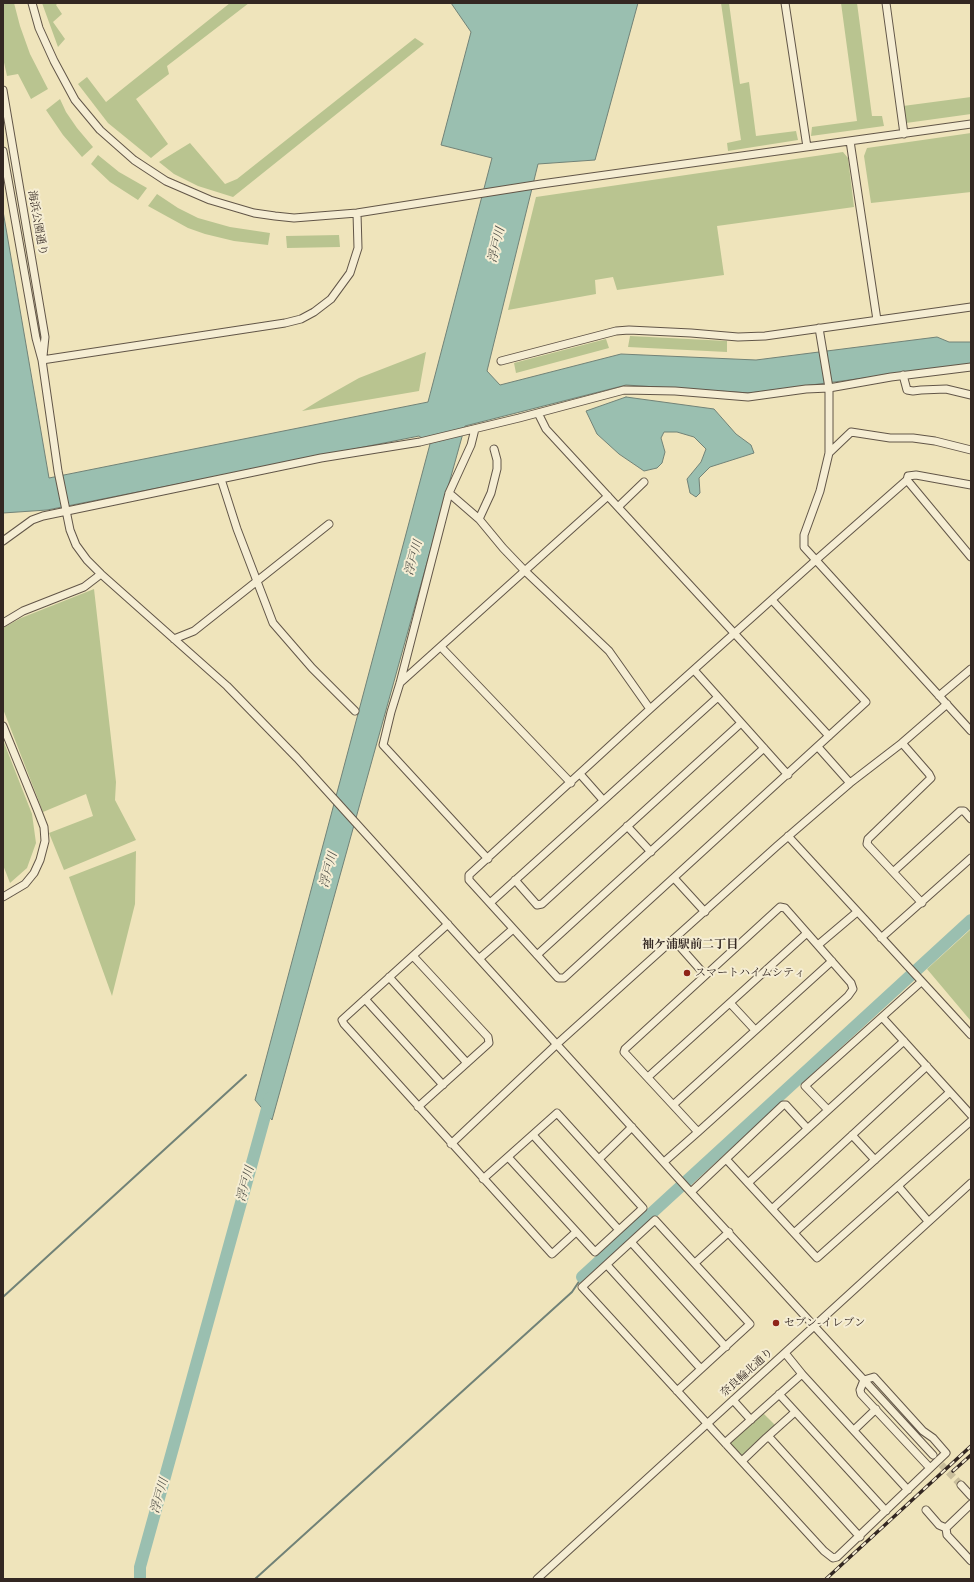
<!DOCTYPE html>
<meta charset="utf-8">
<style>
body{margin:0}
#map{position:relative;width:974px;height:1582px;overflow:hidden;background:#efe4bb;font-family:Alegreya,serif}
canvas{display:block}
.frame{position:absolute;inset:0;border:4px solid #332722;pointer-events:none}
</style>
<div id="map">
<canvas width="974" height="1582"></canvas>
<div class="frame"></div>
</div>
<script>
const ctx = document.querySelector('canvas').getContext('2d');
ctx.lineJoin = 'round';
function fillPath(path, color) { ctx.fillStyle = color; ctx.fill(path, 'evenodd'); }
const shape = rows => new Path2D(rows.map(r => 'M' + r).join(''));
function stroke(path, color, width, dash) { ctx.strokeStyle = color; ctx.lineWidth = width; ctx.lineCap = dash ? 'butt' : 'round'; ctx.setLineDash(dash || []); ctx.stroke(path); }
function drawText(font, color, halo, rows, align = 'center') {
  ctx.font = font + ' Alegreya,"Noto Serif JP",serif'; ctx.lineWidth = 4; ctx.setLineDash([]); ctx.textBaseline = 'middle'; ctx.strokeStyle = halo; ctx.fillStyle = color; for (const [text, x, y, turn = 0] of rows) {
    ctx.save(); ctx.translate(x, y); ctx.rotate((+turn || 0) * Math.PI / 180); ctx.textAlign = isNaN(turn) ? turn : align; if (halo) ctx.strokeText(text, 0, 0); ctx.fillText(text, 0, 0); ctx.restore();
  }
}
fillPath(shape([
 [3,3,14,3,20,26,30,54,48,89,31,99,18,74,7,76,3,58],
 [42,3,58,3,56,5,62,14,53,22,65,39,58,47],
 [230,3,249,3,167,66,169,74,136,99,168,144,151,158,108,123,78,84,87,77,106,102],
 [721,3,729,3,740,84,749,82,756,136,796,131,798,140,728,151,727,143,741,140],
 [841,3,857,3,872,116,882,116,884,126,811,136,812,127,857,121],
 [415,38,424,44,233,197,198,186,174,174,159,162,190,143,225,184,237,179],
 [971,97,971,114,906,123,903,106],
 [60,99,66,112,77,128,93,147,82,157,63,135,46,110],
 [971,133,971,192,871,203,864,156,867,148],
 [843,152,848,158,854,207,717,226,724,275,617,290,613,277,595,280,596,294,508,310,536,197],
 [98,155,119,172,147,188,138,200,110,182,91,164],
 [157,194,178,208,198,218,230,227,270,233,268,245,234,241,205,234,188,228,148,206],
 [339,235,340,247,287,248,286,236],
 [630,336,727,341,727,352,628,347],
 [606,339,609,348,516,373,514,363],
 [426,352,419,391,302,411,320,400,359,378],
 [94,589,116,782,115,800,136,840,64,870,49,833,93,816,86,794,43,812,3,709,3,628,21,618],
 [3,740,32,814,36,843,27,868,10,883,3,865],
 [136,851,135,904,112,996,69,877],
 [971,929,971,1019,970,1020,927,969],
 [762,1412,776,1426,743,1456,740,1456,729,1445,730,1442]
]), '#b9c490');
const water = shape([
 [451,3,638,3,595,160,538,164,487,371,500,385,621,354,756,360,937,337,949,342,971,342,971,364,750,393,626,385,465,426,272,1120,255,1100,430,444,419,436,47,510,3,513,3,211,49,478,428,402,492,158,441,145,471,32,451,3],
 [626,397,714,409,736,434,751,445,754,453,710,467,699,478,700,493,696,497,690,493,687,479,701,462,706,449,694,437,677,432,664,432,661,438,665,452,662,463,657,468,644,471,619,454,597,434,586,411,626,397]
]);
fillPath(water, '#9abfb0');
stroke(water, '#718277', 1);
stroke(shape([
 [3,1297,246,1075],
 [255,1579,572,1292,582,1277]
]), '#718277', 2);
stroke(shape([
 [582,1277,971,920],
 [140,1579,140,1567,270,1098]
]), '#9abfb0', 12);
stroke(shape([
 [934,1457,961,1485]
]), '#c9be9c', 7, [7, 3.5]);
const minor = shape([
 [32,3,39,28,54,61,75,100,100,130,134,160,166,181,210,200,254,213,275,216,294,218,357,213,541,184,971,124],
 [785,3,807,147],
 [886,3,904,134],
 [3,90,45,337,43,356],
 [850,141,877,320],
 [3,151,36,338,42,360,58,471,70,530,76,545,87,560,101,574,227,686,297,758,687,1188,933,1455],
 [819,328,829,388,829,453,820,491,804,535,804,547,971,731],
 [42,360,285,323,301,319,314,312,331,299,350,273,358,248,357,213],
 [501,361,616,331,629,330,691,333,738,337,765,336,971,307],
 [903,375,907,390,913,391,921,390,946,389,971,395],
 [538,413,546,429,829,736],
 [475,429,471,445,449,493,400,683,391,712,383,745,488,859],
 [829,453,851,432,890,438,913,438,935,441,971,450],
 [221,479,237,529,273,623,312,668,355,711],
 [907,480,971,557],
 [449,493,479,519,503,548,524,570,609,651,650,709],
 [618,507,644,482],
 [479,519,491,493,497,469,497,460,494,449],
 [3,541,32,520,43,516,321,458,420,442,519,418,624,390,675,391,748,397,806,389,829,388,891,377,971,367],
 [772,600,866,702,564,978,558,978,469,880,469,875,650,709,816,560,907,480,908,476,916,475,971,485],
 [3,623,23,611,84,587,101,574],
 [174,639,194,631,329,524],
 [441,647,571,783],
 [694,670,788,775],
 [400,683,608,496],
 [939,696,971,669],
 [3,726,37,809,44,827,45,841,40,860,34,873,25,884,3,897],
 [902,743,947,704],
 [818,747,850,783],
 [580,774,603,800],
 [627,826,651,852],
 [788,836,971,1035],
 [893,872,960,811,964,811,971,819],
 [674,878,705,912],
 [515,880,537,905,542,904,741,723],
 [490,903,718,697],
 [448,924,342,1020,344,1024,552,1254,576,1232],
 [881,938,971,858],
 [674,940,705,975],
 [818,945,857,912],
 [537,955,764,748],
 [413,956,488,1037,489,1043,418,1107],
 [480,958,513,929],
 [389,977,467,1063],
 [365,999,443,1085],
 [730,1003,755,1030],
 [882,1017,971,1115],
 [648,1077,807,933],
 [673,1105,832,961],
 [828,1110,805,1086,921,982],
 [533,1135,619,1230],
 [852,1135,875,1160],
 [451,1144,557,1044,777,846,850,783,902,743,929,774,931,778,868,839,867,844,922,903],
 [599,1159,632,1127],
 [726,1159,817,1258,971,1121],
 [664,1162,698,1132,780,1058,848,996,853,989,851,983,785,908,780,907,625,1049,624,1052,698,1132],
 [483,1179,557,1113,643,1208,595,1252,508,1157],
 [748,1183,904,1041],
 [898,1186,928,1221],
 [691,1192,783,1105,786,1105,807,1128],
 [772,1209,927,1066],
 [794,1233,950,1092],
 [631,1242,726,1347],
 [695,1263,729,1232],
 [607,1265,701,1369],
 [785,1353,802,1374,908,1490],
 [677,1391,750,1324,655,1220,582,1287,824,1551,833,1558,837,1557,946,1453,933,1438,923,1431,874,1377,864,1380,860,1390,861,1394,930,1468],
 [779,1394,886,1511],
 [733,1400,751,1420],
 [854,1430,876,1409],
 [766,1438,795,1412],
 [726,1444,727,1441,802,1374],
 [742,1461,766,1438,770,1438,860,1537],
 [961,1485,971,1496],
 [926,1510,939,1525,946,1528],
 [946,1528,947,1535,971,1561],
 [946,1528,971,1504],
 [537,1579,971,1183]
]);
stroke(minor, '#625648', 9);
stroke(minor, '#f5edd3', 7);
const rail = shape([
 [953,1471,971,1455],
 [826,1579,971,1446]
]);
stroke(rail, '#332722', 3.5);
stroke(rail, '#f5edd3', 2, [6]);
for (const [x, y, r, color] of [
 [687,973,4,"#8f2418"],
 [776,1323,4,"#8f2418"]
]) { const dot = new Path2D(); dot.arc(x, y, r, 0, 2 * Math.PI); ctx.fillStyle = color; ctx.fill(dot); stroke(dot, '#f5edd3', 1.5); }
drawText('11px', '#332722', '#f5edd3', [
 ["海浜公園通り",37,223,80],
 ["奈良輪北通り",747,1373,-42]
]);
drawText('11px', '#332722', '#f5edd3', [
 ["スマートハイムシティ",695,973],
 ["セブン-イレブン",784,1323]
], 'left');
drawText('italic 12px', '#4d4d46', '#f5edd3', [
 ["浮戸川",497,245,-76],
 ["浮戸川",414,558,-74],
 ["浮戸川",329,870,-75],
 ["浮戸川",246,1184,-75],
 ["浮戸川",160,1496,-74]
]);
drawText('bold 12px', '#332722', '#f5edd3', [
 ["袖ケ浦駅前二丁目",690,945]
]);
</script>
